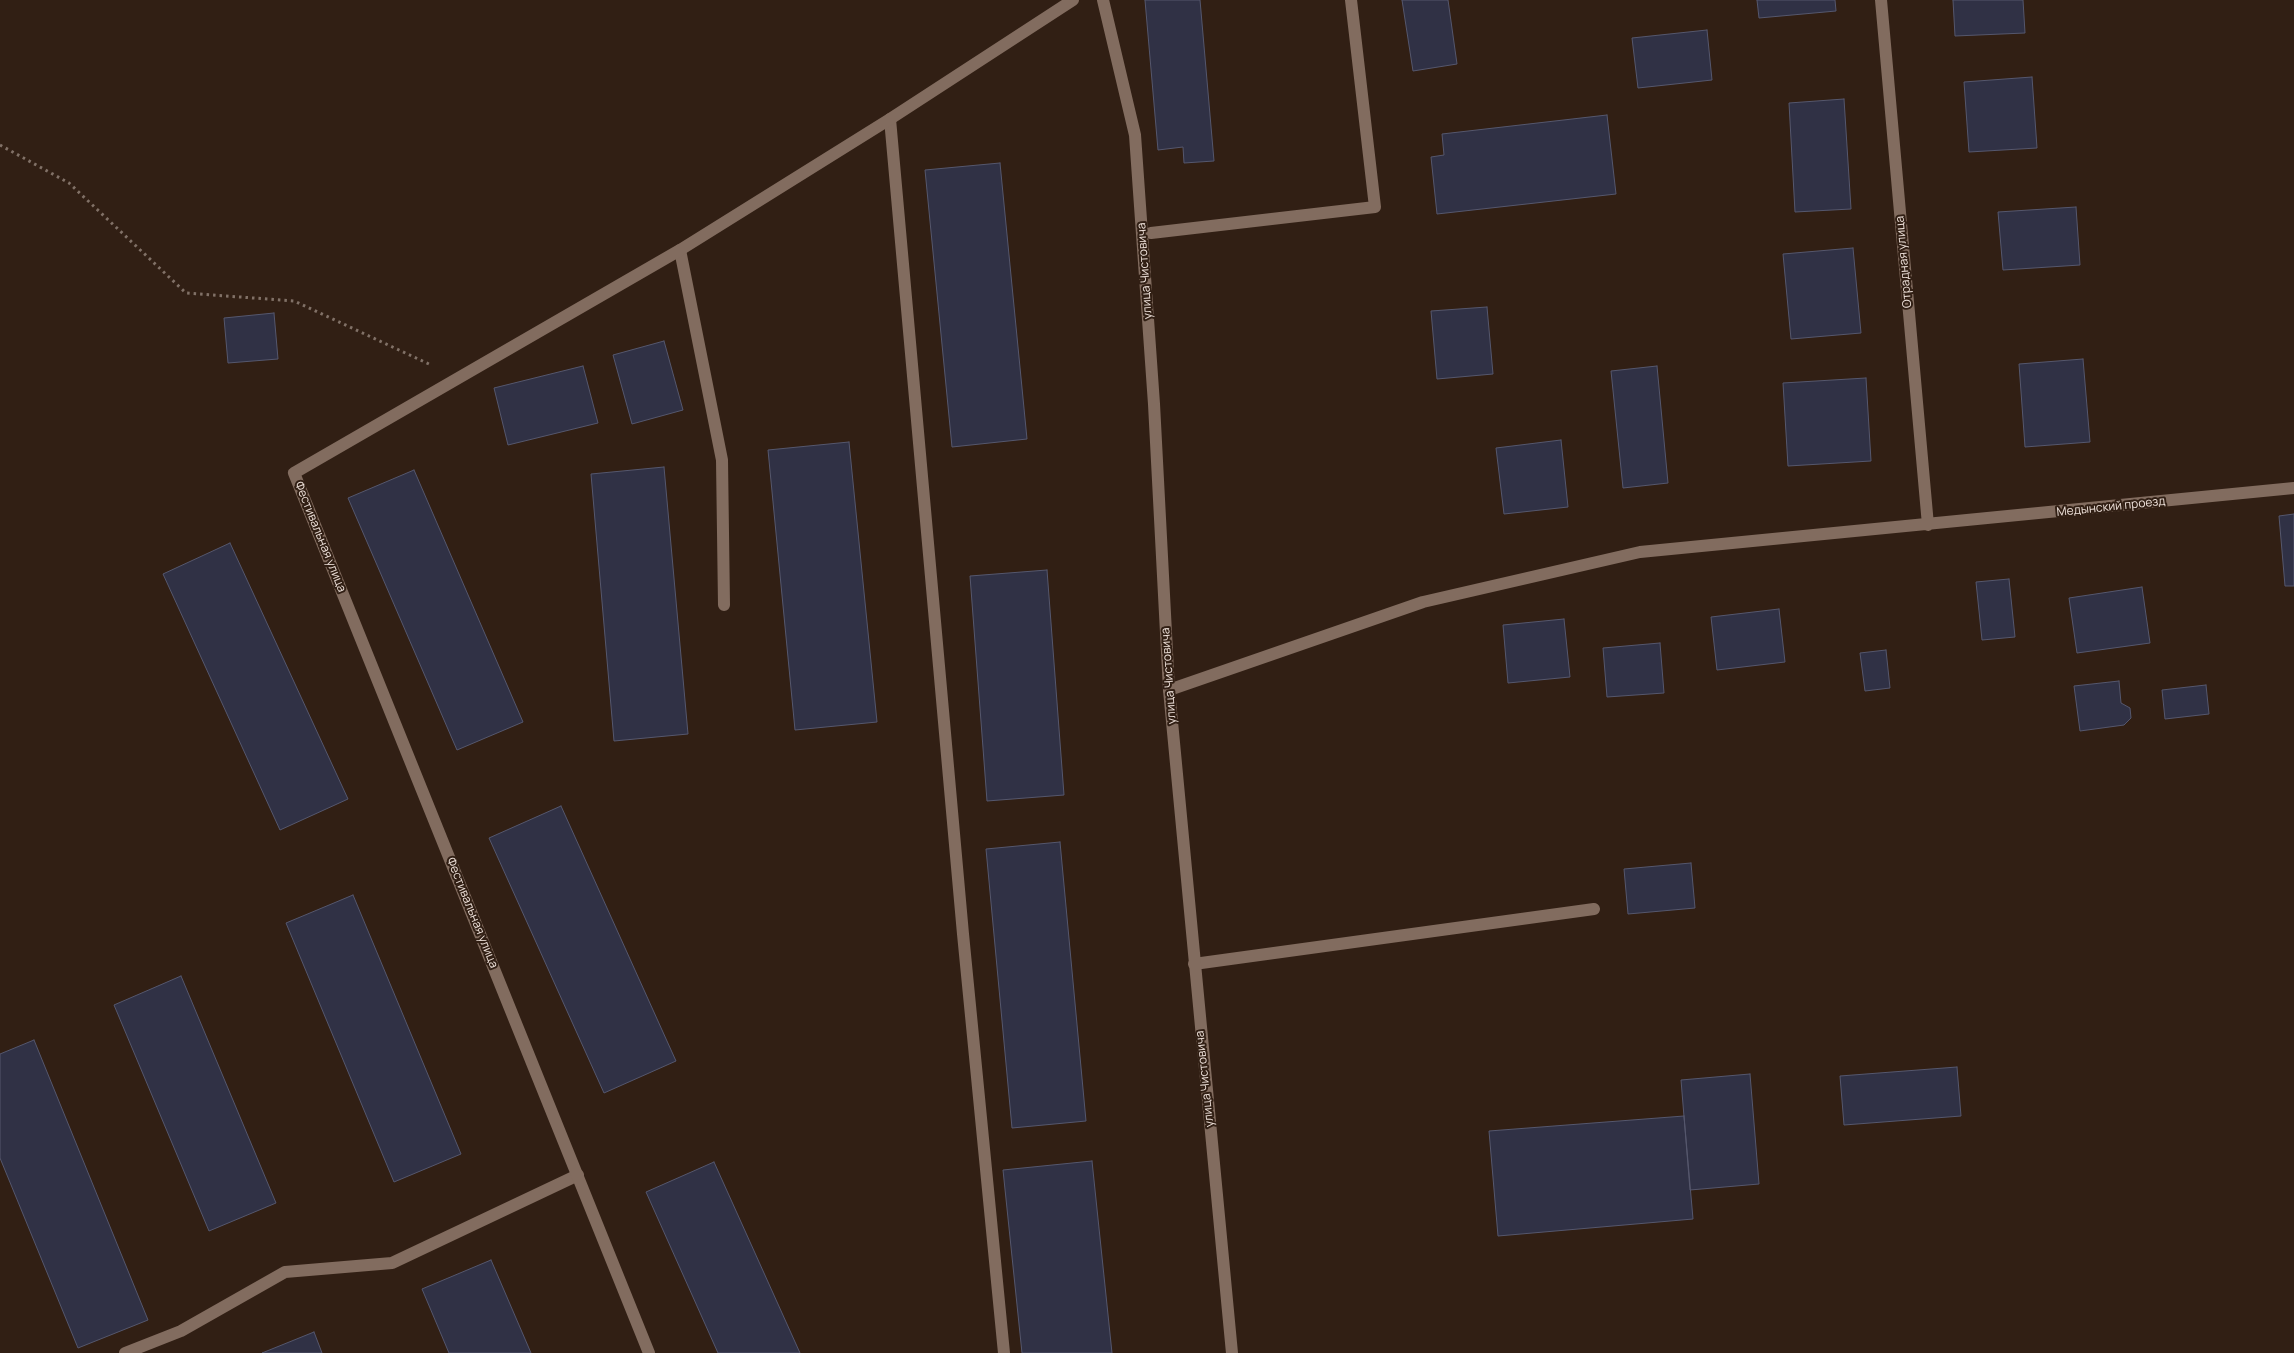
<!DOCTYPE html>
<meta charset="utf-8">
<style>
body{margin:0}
canvas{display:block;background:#311f14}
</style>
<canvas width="2294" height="1353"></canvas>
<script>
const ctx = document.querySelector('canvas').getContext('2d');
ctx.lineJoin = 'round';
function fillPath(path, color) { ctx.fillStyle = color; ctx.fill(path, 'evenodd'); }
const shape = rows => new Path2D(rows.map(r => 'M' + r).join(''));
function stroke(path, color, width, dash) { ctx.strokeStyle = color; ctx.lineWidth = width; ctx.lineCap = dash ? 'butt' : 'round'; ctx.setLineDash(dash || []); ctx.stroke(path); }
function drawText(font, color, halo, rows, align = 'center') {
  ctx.font = font + ' Manrope,sans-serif'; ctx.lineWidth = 4; ctx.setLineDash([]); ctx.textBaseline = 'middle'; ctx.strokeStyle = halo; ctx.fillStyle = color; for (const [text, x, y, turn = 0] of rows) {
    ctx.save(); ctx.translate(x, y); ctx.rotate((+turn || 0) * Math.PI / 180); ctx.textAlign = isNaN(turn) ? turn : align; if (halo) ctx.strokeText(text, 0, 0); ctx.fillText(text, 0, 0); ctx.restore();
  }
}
const building = shape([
 [1145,0,1200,0,1214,161,1184,163,1183,147,1158,150,1145,0],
 [1402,0,1448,0,1457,64,1413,71,1402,0],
 [1757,0,1835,0,1836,11,1759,18,1757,0],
 [1953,0,2023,0,2025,33,1955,36,1953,0],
 [1707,30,1712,80,1638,88,1632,38,1707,30],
 [2032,77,2037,148,1969,152,1964,82,2032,77],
 [1844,99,1851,209,1795,212,1789,103,1844,99],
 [1607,115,1616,194,1437,214,1431,157,1444,155,1442,134,1607,115],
 [1000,163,1027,439,952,447,925,170,1000,163],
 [2076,207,2080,265,2003,270,1998,212,2076,207],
 [1853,248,1861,333,1791,339,1783,254,1853,248],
 [1487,307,1493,374,1437,379,1431,311,1487,307],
 [274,313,278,359,228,363,224,318,274,313],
 [664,341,683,410,632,424,613,355,664,341],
 [2083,359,2090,442,2025,447,2019,364,2083,359],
 [583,366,598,423,508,445,494,388,583,366],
 [1657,366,1668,483,1623,488,1611,371,1657,366],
 [1866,378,1871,461,1788,466,1783,383,1866,378],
 [1561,440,1568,507,1504,514,1496,448,1561,440],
 [849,442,877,722,795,730,768,450,849,442],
 [664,467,688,734,614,741,591,474,664,467],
 [414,470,523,722,457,750,348,498,414,470],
 [2294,514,2294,586,2285,586,2279,516,2294,514],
 [230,543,348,799,280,830,163,574,230,543],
 [1047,570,1064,795,987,801,970,576,1047,570],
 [2009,579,2015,637,1982,640,1976,582,2009,579],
 [2142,587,2150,643,2077,653,2069,598,2142,587],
 [1779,609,1785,662,1717,670,1711,617,1779,609],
 [1564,619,1570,677,1508,683,1503,625,1564,619],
 [1660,643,1664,693,1607,697,1603,648,1660,643],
 [1886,650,1890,688,1865,691,1860,653,1886,650],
 [2119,681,2121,703,2130,708,2131,718,2124,725,2080,731,2074,686,2119,681],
 [2206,685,2209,714,2165,719,2162,690,2206,685],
 [561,806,676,1061,604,1093,489,838,561,806],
 [1060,842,1086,1121,1012,1128,986,849,1060,842],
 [1691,863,1695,908,1628,914,1624,869,1691,863],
 [353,895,461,1154,394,1182,286,923,353,895],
 [181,976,276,1203,209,1231,114,1005,181,976],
 [34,1040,148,1320,78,1348,0,1158,0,1054,34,1040],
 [1957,1067,1961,1116,1844,1125,1840,1076,1957,1067],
 [1750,1074,1759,1184,1690,1190,1681,1080,1750,1074],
 [1684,1116,1693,1219,1498,1236,1489,1131,1684,1116],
 [1092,1161,1112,1353,1022,1353,1003,1170,1092,1161],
 [714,1162,800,1353,718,1353,646,1192,714,1162],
 [491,1260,531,1353,449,1353,422,1289,491,1260],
 [314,1332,322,1353,262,1353,314,1332]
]);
fillPath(building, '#303145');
stroke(building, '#55576d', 1);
stroke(shape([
 [0,145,69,183,186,293,294,301,431,365]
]), '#817167', 3, [2.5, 4]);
stroke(shape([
 [890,119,963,934,1004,1353],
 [1151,233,1375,207,1351,0],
 [680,250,722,460,724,605],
 [1194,964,1594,909],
 [125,1353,181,1331,285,1272,392,1263,578,1175]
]), '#826c5f', 12);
stroke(shape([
 [1881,0,1928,525],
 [1169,690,1423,602,1640,552,2294,488],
 [649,1353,294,473,680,250,890,119,1073,0]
]), '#826c5f', 12);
stroke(shape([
 [1103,0,1135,135,1154,404,1169,690,1232,1353]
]), '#826c5f', 12);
drawText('12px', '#ede0d9', '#311f14', [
 ["Отрадная улица",1904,262,-95],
 ["улица Чистовича",1145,271,-94],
 ["Медынский проезд",2111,507,-6],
 ["Фестивальная улица",320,537,68],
 ["улица Чистовича",1169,676,-94],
 ["Фестивальная улица",472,913,68],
 ["улица Чистовича",1205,1079,-96]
]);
</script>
